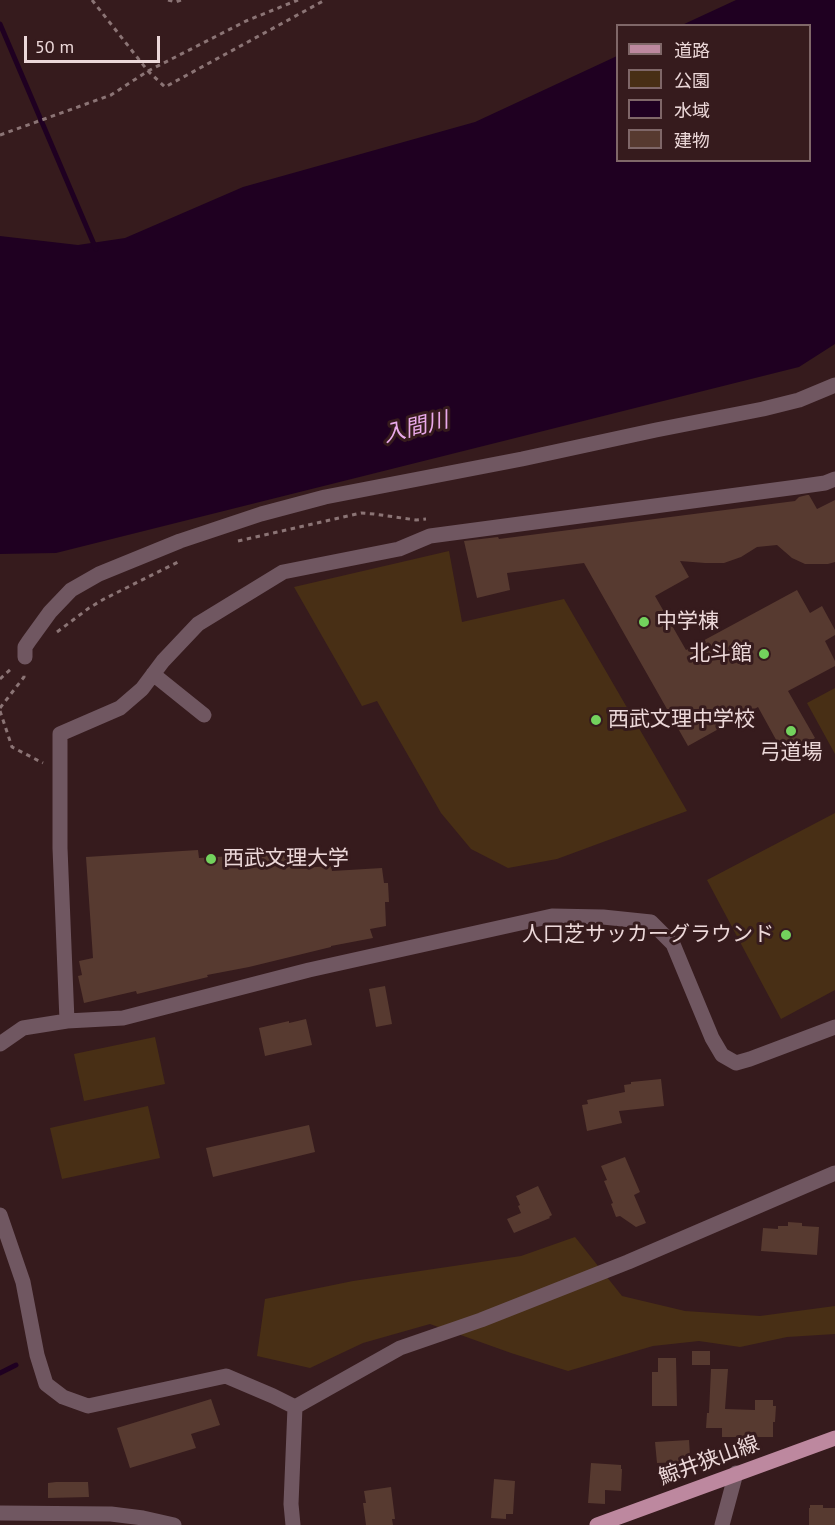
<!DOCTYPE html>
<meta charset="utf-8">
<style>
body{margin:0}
#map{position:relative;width:835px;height:1525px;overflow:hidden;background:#361b1d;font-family:"PT Sans","Noto Sans JP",sans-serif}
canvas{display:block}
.legend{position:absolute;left:616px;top:24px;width:195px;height:138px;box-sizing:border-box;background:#361b1d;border:2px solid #7f6768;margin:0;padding:8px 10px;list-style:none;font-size:18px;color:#ecd8d9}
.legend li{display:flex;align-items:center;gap:12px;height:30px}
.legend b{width:30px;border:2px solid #7f6768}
.scale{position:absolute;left:24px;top:36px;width:136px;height:27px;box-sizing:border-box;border:3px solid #ecd8d9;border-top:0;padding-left:8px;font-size:18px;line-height:21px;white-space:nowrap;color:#ecd8d9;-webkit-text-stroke:4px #361b1d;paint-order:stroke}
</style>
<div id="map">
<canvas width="835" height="1525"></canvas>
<ul class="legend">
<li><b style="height:8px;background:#bd889f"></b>道路</li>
<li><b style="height:16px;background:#482f15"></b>公園</li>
<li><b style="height:16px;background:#1f0021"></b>水域</li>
<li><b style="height:16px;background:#573a30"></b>建物</li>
</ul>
<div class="scale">50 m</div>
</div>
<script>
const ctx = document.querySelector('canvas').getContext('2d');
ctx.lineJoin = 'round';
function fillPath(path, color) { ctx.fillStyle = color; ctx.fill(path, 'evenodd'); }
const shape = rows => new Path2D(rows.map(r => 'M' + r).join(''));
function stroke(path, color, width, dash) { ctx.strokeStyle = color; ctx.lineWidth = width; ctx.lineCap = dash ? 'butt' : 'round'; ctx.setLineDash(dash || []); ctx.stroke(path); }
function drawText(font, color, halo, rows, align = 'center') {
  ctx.font = font + ' "PT Sans","Noto Sans JP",sans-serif'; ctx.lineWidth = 6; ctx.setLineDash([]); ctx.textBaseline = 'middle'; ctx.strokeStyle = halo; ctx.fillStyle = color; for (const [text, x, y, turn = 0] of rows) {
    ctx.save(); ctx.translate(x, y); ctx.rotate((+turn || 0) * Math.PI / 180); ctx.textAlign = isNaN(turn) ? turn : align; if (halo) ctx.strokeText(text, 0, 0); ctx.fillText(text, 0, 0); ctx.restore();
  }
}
fillPath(shape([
 [449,551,462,622,564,599,687,811,557,859,508,868,471,849,441,813,377,701,362,706,294,587],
 [835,688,835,754,807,703],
 [835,813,835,990,781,1019,707,880],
 [155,1037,165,1084,84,1101,74,1054],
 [148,1106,160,1158,62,1179,50,1128],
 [575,1237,622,1296,685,1311,760,1316,835,1306,835,1334,787,1337,740,1347,699,1341,653,1346,568,1371,511,1353,430,1324,363,1343,310,1368,257,1356,265,1299,353,1281,521,1256]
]), '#482f15');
fillPath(shape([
 [736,0,835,0,835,344,799,367,56,553,0,554,0,236,78,245,125,238,243,187,475,122,617,56,618,160,810,160,810,26,682,25]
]), '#1f0021');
stroke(shape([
 [0,24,96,249],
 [0,1373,16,1365]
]), '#1f0021', 5);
fillPath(shape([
 [807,495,809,495,817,509,835,500,835,562,828,564,805,564,792,558,777,545,757,547,741,557,724,563,705,563,680,561,689,577,655,596,686,650,797,590,810,613,822,606,835,630,835,635,825,641,835,661,835,666,788,691,815,738,785,756,758,707,688,746,584,563,507,573,510,590,477,598,464,541,498,537,499,539,795,501,799,497],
 [198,850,199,858,302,852,302,868,331,866,332,871,382,868,384,883,388,883,389,902,385,902,386,926,370,929,373,938,331,946,331,947,249,967,207,975,208,977,137,994,136,991,84,1003,78,976,82,975,79,961,93,958,86,857],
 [385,986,392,1024,376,1027,369,989],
 [306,1019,312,1045,265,1056,259,1028,289,1021,289,1023],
 [661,1079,664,1106,619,1111,622,1123,587,1131,582,1105,588,1104,587,1100,625,1092,624,1085,631,1084,631,1082],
 [309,1125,315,1152,213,1177,206,1148],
 [625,1157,640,1192,634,1195,646,1223,636,1227,620,1216,616,1217,611,1204,613,1203,604,1181,607,1180,601,1166],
 [538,1186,552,1215,549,1217,550,1218,514,1233,507,1219,521,1213,518,1206,520,1205,516,1196],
 [788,1222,802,1223,802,1226,819,1227,817,1255,761,1251,763,1228,778,1229,778,1226,788,1226],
 [692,1351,710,1351,710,1365,692,1365],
 [658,1358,676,1358,677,1406,652,1406,652,1372,658,1372],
 [711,1369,728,1369,725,1409,755,1410,755,1400,773,1400,773,1406,776,1406,775,1422,773,1422,773,1437,722,1437,722,1428,706,1428,707,1413,709,1413],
 [211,1399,220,1425,191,1434,196,1448,130,1468,117,1428],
 [689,1440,690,1456,680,1456,680,1462,657,1463,655,1442],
 [591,1463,621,1465,621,1469,622,1469,621,1491,605,1490,605,1504,588,1503],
 [494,1479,515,1481,513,1514,506,1514,506,1519,491,1518],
 [56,1482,88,1482,89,1497,48,1498,48,1483],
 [391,1487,395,1519,392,1519,393,1525,366,1525,363,1503,366,1503,364,1491],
 [810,1505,823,1505,823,1508,835,1508,835,1525,809,1525,809,1508,810,1508]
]), '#573a30');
stroke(shape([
 [92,0,148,71,165,87,325,0],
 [168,0,176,2,181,0],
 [0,135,111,95,148,71,246,21,298,0],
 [238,541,361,513,374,514,416,520,426,519],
 [57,632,89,608,104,599,178,562],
 [0,679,12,668],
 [0,708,24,677,24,674],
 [0,711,12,747,43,763]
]), '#8b7475', 3, [4.5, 4.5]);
stroke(shape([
 [25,657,25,647,29,641,50,612,71,590,99,574,180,541,261,514,325,497,522,459,656,430,763,409,799,400,835,385],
 [153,674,204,715],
 [67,1021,123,1018,309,970,552,916,603,917,651,922,673,944,712,1038,722,1055,736,1063,750,1059,835,1027],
 [0,1044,23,1028,67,1021,60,848,60,734,120,708,142,689,163,661,198,624,283,572,399,549,430,536,797,487,825,483,835,479],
 [0,1215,23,1282,37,1355,46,1384,63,1397,88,1406,226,1376,273,1396,295,1407,291,1504,293,1525],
 [295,1407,400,1348,481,1320,628,1262,835,1173],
 [0,1513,111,1514,143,1518,174,1525],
 [722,1525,736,1473]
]), '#705761', 15);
stroke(shape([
 [597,1525,835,1438]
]), '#bd889f', 15);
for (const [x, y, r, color] of [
 [644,622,6,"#73d25d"],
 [764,654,6,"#73d25d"],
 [596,720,6,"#73d25d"],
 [791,731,6,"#73d25d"],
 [211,859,6,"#73d25d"],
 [786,935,6,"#73d25d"]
]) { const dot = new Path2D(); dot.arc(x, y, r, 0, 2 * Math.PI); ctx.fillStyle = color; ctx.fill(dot); stroke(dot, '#361b1d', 2); }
drawText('21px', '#ecd8d9', '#361b1d', [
 ["中学棟",656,622],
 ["北斗館",752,654,"right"],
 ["西武文理中学校",608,720],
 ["弓道場",791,753,"center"],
 ["西武文理大学",223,859],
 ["人口芝サッカーグラウンド",774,935,"right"]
], 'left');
drawText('21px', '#ecd8d9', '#361b1d', [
 ["鯨井狭山線",709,1461,-20]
]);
drawText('italic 22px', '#eaaaea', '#361b1d', [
 ["入間川",416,428,-14]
]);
</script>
